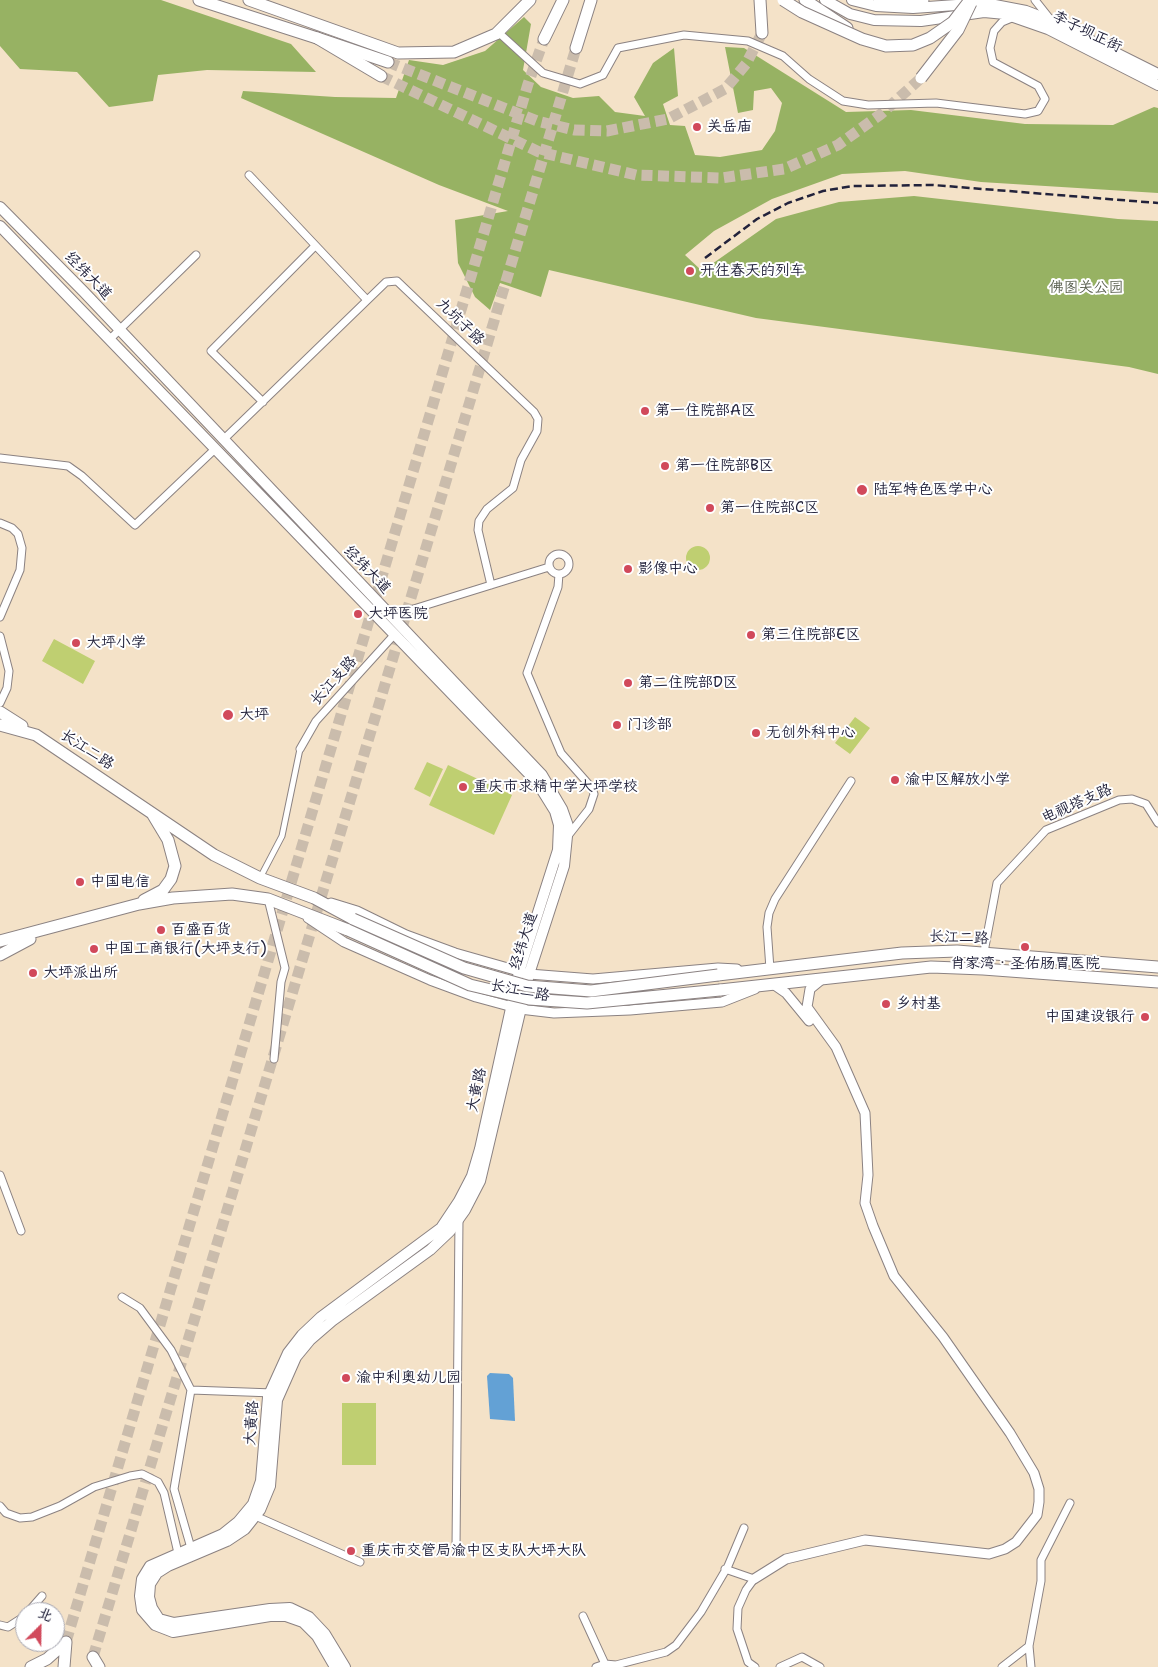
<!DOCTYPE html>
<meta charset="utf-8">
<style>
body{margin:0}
#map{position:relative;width:1158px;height:1667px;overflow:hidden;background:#f4e2c8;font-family:"Shantell Sans","LXGW WenKai TC",sans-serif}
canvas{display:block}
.north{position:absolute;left:15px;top:1602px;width:50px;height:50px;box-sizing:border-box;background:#fff;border:1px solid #a7a7b1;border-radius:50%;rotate:23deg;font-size:14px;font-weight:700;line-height:20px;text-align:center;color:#22223b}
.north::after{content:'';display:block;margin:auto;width:18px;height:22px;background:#d1495b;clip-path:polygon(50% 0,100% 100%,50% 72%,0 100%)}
</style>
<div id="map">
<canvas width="1158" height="1667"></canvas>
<div class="north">北</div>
</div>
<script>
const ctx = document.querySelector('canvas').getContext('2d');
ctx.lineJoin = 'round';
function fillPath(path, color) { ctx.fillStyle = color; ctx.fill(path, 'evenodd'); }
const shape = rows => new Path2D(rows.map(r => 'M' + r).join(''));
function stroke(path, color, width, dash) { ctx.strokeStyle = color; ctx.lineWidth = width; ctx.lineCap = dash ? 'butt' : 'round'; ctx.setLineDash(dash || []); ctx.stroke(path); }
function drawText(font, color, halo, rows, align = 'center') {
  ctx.font = font + ' "Shantell Sans","LXGW WenKai TC",sans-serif'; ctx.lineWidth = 4; ctx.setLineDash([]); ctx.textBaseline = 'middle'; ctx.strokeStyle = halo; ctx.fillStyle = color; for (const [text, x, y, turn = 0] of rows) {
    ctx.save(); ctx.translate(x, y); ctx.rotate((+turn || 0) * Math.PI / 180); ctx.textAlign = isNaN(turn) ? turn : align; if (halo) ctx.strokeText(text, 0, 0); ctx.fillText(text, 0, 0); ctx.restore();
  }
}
fillPath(shape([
 '686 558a12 12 0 1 1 24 0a12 12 0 1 1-24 0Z',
 [54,639,95,661,83,684,42,661],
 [855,717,870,728,850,754,835,743],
 [427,762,443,769,430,797,414,789],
 [448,765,512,795,494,835,429,805],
 [342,1403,376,1403,376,1465,342,1465]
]), '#bfcf71');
fillPath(shape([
 [0,0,161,0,291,44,316,72,207,70,158,75,153,101,109,107,77,72,20,69,0,46],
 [524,17,531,24,523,70,541,87,573,98,599,96,615,112,645,116,634,97,653,63,674,48,678,96,663,104,670,125,685,126,695,155,720,157,762,150,775,131,782,103,771,88,754,91,753,110,738,113,725,47,744,48,846,112,911,110,1025,124,1113,125,1154,107,1158,108,1158,193,981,182,905,171,842,174,772,199,714,231,685,255,702,271,776,219,839,202,914,196,1118,219,1158,221,1158,374,1129,367,756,318,549,270,541,297,500,283,490,310,475,297,458,263,455,220,508,211,439,185,241,98,243,91,335,97,396,98,409,60,443,65,485,51]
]), '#97b263');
fillPath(shape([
 [490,1373,509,1374,513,1378,515,1421,490,1419,487,1376]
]), '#63a1d5');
stroke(shape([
 [381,76,539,152,636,175,721,178,784,169,838,145,881,114,921,78]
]), '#cabcac', 11, [11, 5.5]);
stroke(shape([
 [388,62,537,121,574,130,607,131,668,119,725,89,746,64,762,33],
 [66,1642,528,84,544,39],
 [93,1657,576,48]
]), '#cabcac', 11, [11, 5.5]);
const pedestrian = shape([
 [260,878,282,836,300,749]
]);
const minor = shape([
 [1035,0,1050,19],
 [498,32,543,73,580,84,603,75,618,48,684,35,748,41,783,56,809,79,843,101,868,105,936,103,1025,114,1038,111,1045,99,1038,86,993,62,990,48,994,31,1002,22,1014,17],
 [249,175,367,300],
 [110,339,196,255],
 [263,402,211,351,315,246],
 [223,440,386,282,397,281,534,412,538,419,537,431,521,460,513,488,487,509,479,521,478,530,491,585],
 [0,458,68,466,82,476,135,525,215,449],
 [0,523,12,528,18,534,22,548,20,570,0,617],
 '549 564a10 10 0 1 1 20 0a10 10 0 1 1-20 0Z',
 [559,574,558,587,527,673,561,753,592,788,594,794,589,809,567,837],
 [391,616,549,567],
 [0,636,9,671,7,688,0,703],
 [300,749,316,721,394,635],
 [268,899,285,968,281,982,274,1059],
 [984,952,997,883,1046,830,1119,800,1132,799,1146,804,1158,823],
 [770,969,767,927,769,913,775,899,851,781],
 [0,1175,21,1231],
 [122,1297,140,1308,171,1350,191,1390,174,1489,191,1548],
 [191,1390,273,1393],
 [0,1506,6,1513,20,1518,32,1517,60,1506,94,1487,130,1476,142,1474,158,1482,164,1493,178,1553],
 [253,1515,360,1562],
 [456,1548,459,1219],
 [725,1569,754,1579,746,1590,738,1608,737,1629,748,1662,755,1667],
 [28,1612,42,1596],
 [583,1616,605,1664],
 [0,1625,8,1627,25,1616],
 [596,1667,605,1664,616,1665,666,1652,676,1645,701,1612,728,1566,744,1528],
 [780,1667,802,1657,820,1667],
 [1002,1667,1029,1646],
 [1031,1667,1029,1646,1041,1581,1041,1560,1070,1503]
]);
const tertiary = shape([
 [331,903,357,911,406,935,455,953,529,974,593,979,718,968,737,969],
 [308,918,344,942,430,980,476,997,520,1009,554,1013,630,1010,722,1002,755,989],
 [773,984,786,993,809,1021],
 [754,1579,786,1559,865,1540,989,1554,1005,1549,1016,1542,1037,1515,1039,1502,1039,1489,1034,1473,1010,1433,943,1337,894,1276,873,1226,865,1203,868,1175,865,1113,836,1047,807,1007,810,989,821,980]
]);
const secondary = shape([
 [825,0,850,14,874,20,921,21,984,12,1005,14,1048,29,1158,85],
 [852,0,876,6,913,8,985,3,1026,11,1052,21,1158,74],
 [0,207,84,292,542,775,562,809,568,826,564,866,529,974,480,1181,465,1210,450,1231,430,1250,332,1321,310,1340,296,1357,277,1400,270,1486,260,1510,245,1529,227,1541,168,1566,157,1573,150,1584,149,1597,152,1608,159,1619,174,1623,270,1609,290,1608,309,1617,325,1634,345,1667],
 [0,226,537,782,555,811,559,825,558,850,519,972,480,1149,472,1176,459,1201,441,1228,321,1317,302,1335,288,1353,268,1397,261,1481,253,1504,238,1522,223,1534,150,1566,142,1579,140,1596,142,1610,155,1625,173,1632,270,1616,286,1616,303,1622,317,1636,335,1667]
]);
const primary = shape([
 [199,0,317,38,381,76],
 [249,0,398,53,454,52,496,34,530,0],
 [879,0,891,2,923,0],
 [0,712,22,726],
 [0,725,36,735,214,855,260,878,314,898,353,919],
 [144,900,163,890,171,879,175,866,168,840,153,815],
 [0,941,139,904,173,898,232,894,268,899,348,930],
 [0,955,30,939],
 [718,975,902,953,957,951,1158,967],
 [720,990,931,967,983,969,1158,982]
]);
const trunk = shape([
 [760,0,762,33],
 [805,0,847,28],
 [317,38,388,62],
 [544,39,563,0],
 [576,48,591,0],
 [93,1657,99,1667],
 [31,1667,47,1659,66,1642],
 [64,1667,66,1642]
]);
stroke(pedestrian, '#8b8282', 7);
stroke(minor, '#8b8282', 9);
stroke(tertiary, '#8b8282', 11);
stroke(secondary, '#8b8282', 12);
stroke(primary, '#8b8282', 13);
stroke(trunk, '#8b8282', 13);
stroke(pedestrian, '#fff', 5);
stroke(minor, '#fff', 7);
stroke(tertiary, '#fff', 9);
stroke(secondary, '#fff', 10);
stroke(primary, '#fff', 11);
stroke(trunk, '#fff', 11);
stroke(shape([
 [705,258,757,219,788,203,823,191,853,186,933,185,1158,203]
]), '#22223b', 2.5, [8, 4]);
const primaryBridge = shape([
 [921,78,958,30,971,3],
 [353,919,464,968,527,986,591,991,718,975],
 [348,930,470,985,529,999,587,1003,720,990]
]);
const trunkBridge = shape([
 [783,0,802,12,862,39,886,46,913,45,930,38,953,22,970,0]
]);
stroke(primaryBridge, '#8b8282', 13, []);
stroke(trunkBridge, '#8b8282', 13, []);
stroke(primaryBridge, '#fff', 11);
stroke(trunkBridge, '#fff', 11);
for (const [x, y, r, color] of [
 [697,127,5,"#d1495b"],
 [690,271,5,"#d1495b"],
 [645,411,5,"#d1495b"],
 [665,466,5,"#d1495b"],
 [862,490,6,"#d1495b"],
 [710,508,5,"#d1495b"],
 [628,569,5,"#d1495b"],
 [358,614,5,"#d1495b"],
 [751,635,5,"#d1495b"],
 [76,643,5,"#d1495b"],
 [628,683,5,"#d1495b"],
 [228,715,6,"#d1495b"],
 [617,725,5,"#d1495b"],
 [756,733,5,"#d1495b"],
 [895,780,5,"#d1495b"],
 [463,787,5,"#d1495b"],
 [80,882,5,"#d1495b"],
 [161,930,5,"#d1495b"],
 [1025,947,5,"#d1495b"],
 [94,949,5,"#d1495b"],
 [33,973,5,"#d1495b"],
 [886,1004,5,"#d1495b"],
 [1145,1017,5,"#d1495b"],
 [346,1378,5,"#d1495b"],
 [351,1551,5,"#d1495b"]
]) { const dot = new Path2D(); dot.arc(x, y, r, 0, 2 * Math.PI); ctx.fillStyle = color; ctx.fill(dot); stroke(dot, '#fff', 2); }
drawText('15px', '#22223b', '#fff', [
 ["李子坝正街",1087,32,26],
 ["经纬大道",88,276,46],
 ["九坑子路",460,322,44],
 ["经纬大道",367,570,46],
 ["长江支路",334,681,-48],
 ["长江二路",87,750,33],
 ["电视塔支路",1077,804,-24],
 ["长江二路",959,938,2],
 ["经纬大道",524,941,-72],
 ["长江二路",520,991,11],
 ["大黄路",477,1090,-78],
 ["大黄路",252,1423,-86]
]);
drawText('15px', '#22223b', '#fff', [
 ["关岳庙",707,127],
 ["开往春天的列车",700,271],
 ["第一住院部A区",655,411],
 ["第一住院部B区",675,466],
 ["陆军特色医学中心",873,490],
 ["第一住院部C区",720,508],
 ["影像中心",638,569],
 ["大坪医院",368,614],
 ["第三住院部E区",761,635],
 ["大坪小学",86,643],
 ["第二住院部D区",638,683],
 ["大坪",239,715],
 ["门诊部",627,725],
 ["无创外科中心",766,733],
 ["渝中区解放小学",905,780],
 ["重庆市求精中学大坪学校",473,787],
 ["中国电信",90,882],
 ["百盛百货",171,930],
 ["中国工商银行(大坪支行)",104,949],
 ["肖家湾‧圣佑肠胃医院",1025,964,"center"],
 ["大坪派出所",43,973],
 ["乡村基",896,1004],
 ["中国建设银行",1135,1017,"right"],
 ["渝中利奥幼儿园",356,1378],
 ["重庆市交管局渝中区支队大坪大队",361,1551]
], 'left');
drawText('15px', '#595f4e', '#fff', [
 ["佛图关公园",1086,288]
]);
</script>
